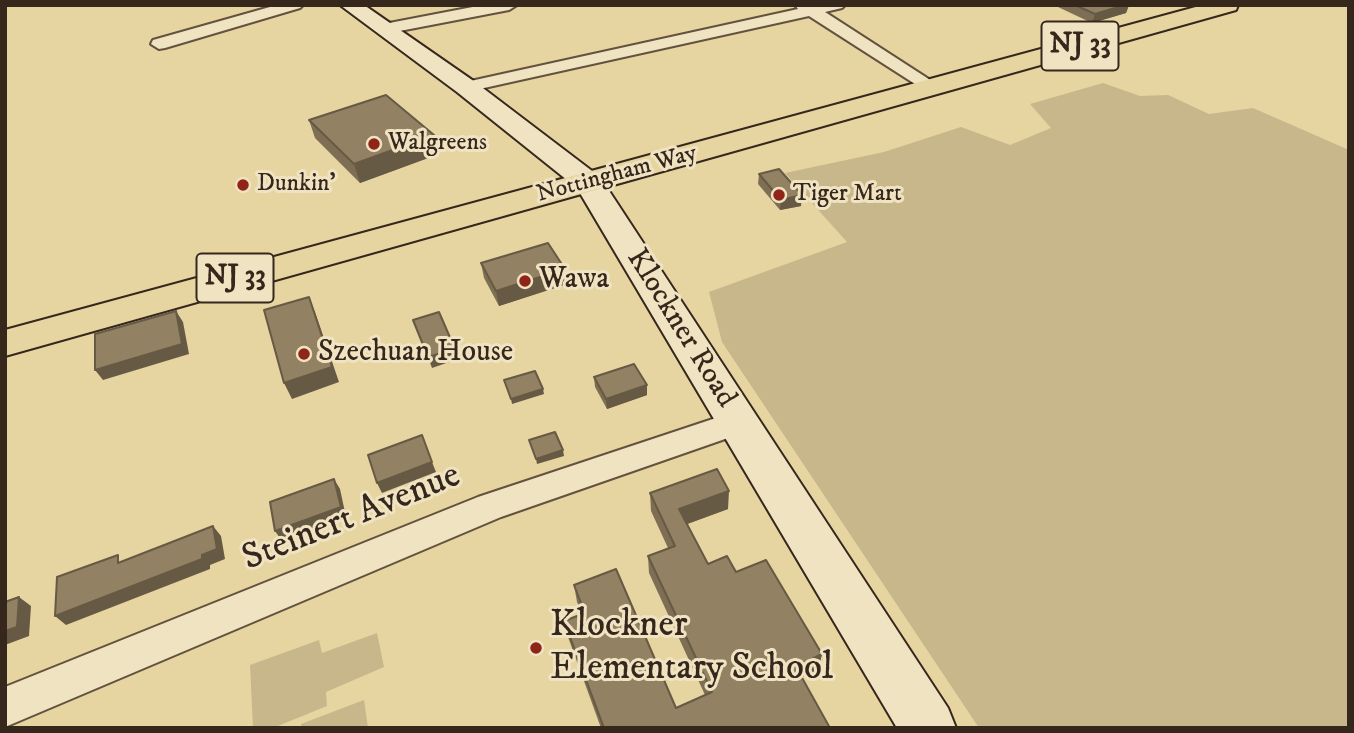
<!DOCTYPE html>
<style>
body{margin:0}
#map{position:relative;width:1354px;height:733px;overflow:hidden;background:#e6d4a1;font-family:"IM FELL DW Pica",serif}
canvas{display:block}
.frame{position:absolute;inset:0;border:7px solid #36271d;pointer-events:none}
</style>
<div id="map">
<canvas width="1354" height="733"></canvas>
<div class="frame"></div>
</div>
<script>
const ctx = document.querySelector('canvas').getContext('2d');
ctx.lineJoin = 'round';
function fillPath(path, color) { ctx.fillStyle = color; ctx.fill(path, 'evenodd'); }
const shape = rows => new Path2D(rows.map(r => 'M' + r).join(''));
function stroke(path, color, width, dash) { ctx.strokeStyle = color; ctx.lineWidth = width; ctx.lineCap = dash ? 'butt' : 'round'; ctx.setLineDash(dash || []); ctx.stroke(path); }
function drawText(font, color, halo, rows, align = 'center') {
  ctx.font = font + ' "IM FELL DW Pica",serif'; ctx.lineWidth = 6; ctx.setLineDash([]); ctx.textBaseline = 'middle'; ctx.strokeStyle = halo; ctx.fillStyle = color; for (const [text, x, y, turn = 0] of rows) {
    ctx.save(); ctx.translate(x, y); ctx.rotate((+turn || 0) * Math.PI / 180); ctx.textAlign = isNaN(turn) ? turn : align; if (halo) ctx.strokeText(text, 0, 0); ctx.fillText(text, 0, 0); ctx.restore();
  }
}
fillPath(shape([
 [1103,83,1140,96,1168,95,1209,114,1253,108,1349,150,1349,728,979,728,722,342,709,292,847,242,785,173,884,152,961,127,1010,145,1051,128,1030,104],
 [377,633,384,667,326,692,327,706,273,728,253,728,250,665,319,640,322,653],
 [364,700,368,728,301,728,301,724]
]), '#c8b78b');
const minor = shape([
 [277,5,303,5,300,8,165,48,159,49,151,44,153,40,277,5],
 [483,5,517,5,509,10,384,34,376,29,384,24,483,5],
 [795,5,845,5,842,8,825,12,941,87,932,92,926,91,809,16,466,92,457,87,466,82,798,9,795,5],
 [737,411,748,415,752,423,748,431,501,517,5,727,5,687,478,497,737,411]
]);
const secondary = shape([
 [340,5,364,5,475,82,600,177,948,708,956,728,897,728,577,188,457,92,340,5]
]);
const primary = shape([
 [1203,5,1238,5,1236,10,5,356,5,330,1203,5]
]);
stroke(minor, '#62523e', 4);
stroke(secondary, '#36271d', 4);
stroke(primary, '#36271d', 4);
fillPath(minor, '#efe3c2');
fillPath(secondary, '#efe3c2');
fillPath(primary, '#e6d4a1');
fillPath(shape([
 [1059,5,1129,5,1126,13,1092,23,1058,7],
 [309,120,439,154,360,183,315,138],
 [759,174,801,206,780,210,758,184],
 [481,263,565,269,567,284,499,306,484,278],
 [594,377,647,385,647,395,607,409,595,387],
 [650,493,728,509,687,524,708,564,736,572,822,654,818,670,802,677,830,728,601,728,568,637,564,621,582,614,577,602,574,585,676,708,705,695,649,573,648,556,668,548,651,511]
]), '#7e6f54');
fillPath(shape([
 [1125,5,1129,5,1126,13,1092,23,1095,14],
 [434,135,439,154,360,183,354,164],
 [802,195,801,206,780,210,781,200],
 [565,269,567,284,499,306,496,291],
 [309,297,315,312,339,382,292,399,284,383],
 [176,311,183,322,189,354,103,380,95,370],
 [455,349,458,359,432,368,428,357],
 [647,385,647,395,607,409,606,399],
 [543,389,544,394,512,404,511,399],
 [563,450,564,456,537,464,536,459],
 [432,462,436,472,382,493,377,483],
 [334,479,340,489,346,517,282,541,275,531],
 [729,491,728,509,679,527,679,509],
 [213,526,221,536,225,559,210,565,210,569,66,625,55,616,202,555],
 [19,597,31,606,29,636,5,645,5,631],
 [822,654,818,670,792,682,796,667]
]), '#665a45');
const building = shape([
 [1075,5,1125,5,1095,14,1075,5],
 [386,95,434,135,354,164,309,120,386,95],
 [779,169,802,195,781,200,759,174,779,169],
 [548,243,565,269,496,291,481,263,548,243],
 [309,297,332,367,284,383,264,310,309,297],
 [176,311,182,344,95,370,95,334,176,311],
 [439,312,455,349,428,357,413,320,439,312],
 [634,364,647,385,606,399,594,377,634,364],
 [535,371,543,389,511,399,504,380,535,371],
 [555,432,563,450,536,459,529,440,555,432],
 [422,435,432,462,377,483,368,455,422,435],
 [717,469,729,491,679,509,708,564,727,556,736,572,766,560,822,654,796,667,830,728,604,728,564,621,585,613,574,585,616,569,676,708,712,692,648,556,675,546,650,493,717,469],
 [334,479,341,507,275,531,270,502,334,479],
 [213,526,217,549,202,555,202,559,55,616,57,577,118,555,118,563,213,526],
 [19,597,17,627,5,631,5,602,19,597]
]);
fillPath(building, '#928162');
stroke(building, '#665a45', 2);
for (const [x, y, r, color] of [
 [374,144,7,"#8f2418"],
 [243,185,7,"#8f2418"],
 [779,195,7,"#8f2418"],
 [525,281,7,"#8f2418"],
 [304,354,7,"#8f2418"],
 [536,648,7,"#8f2418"]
]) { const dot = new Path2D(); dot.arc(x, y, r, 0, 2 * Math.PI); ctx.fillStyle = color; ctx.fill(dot); stroke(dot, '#efe3c2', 2.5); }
drawText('24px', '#36271d', '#efe3c2', [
 ["Walgreens",388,144],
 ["Dunkin'",257,185],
 ["Tiger Mart",793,195]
], 'left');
drawText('24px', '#36271d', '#efe3c2', [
 ["Nottingham Way",617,175,-15]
]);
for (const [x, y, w] of [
 [1080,46,77],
 [235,278,77]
]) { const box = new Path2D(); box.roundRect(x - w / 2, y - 24.5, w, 49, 5); ctx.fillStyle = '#efe3c2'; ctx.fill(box); stroke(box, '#36271d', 2); }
drawText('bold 28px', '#36271d', null, [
 ["NJ 33",1080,46],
 ["NJ 33",235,278]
]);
drawText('30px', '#36271d', '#efe3c2', [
 ["Wawa",539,281],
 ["Szechuan House",318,354]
], 'left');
drawText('30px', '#36271d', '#efe3c2', [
 ["Klockner Road",680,329,58]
]);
drawText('37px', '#36271d', '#efe3c2', [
 ["Steinert Avenue",352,519,-22]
]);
drawText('37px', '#36271d', '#efe3c2', [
 ["Klockner",550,627],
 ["Elementary School",550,670]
], 'left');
</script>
